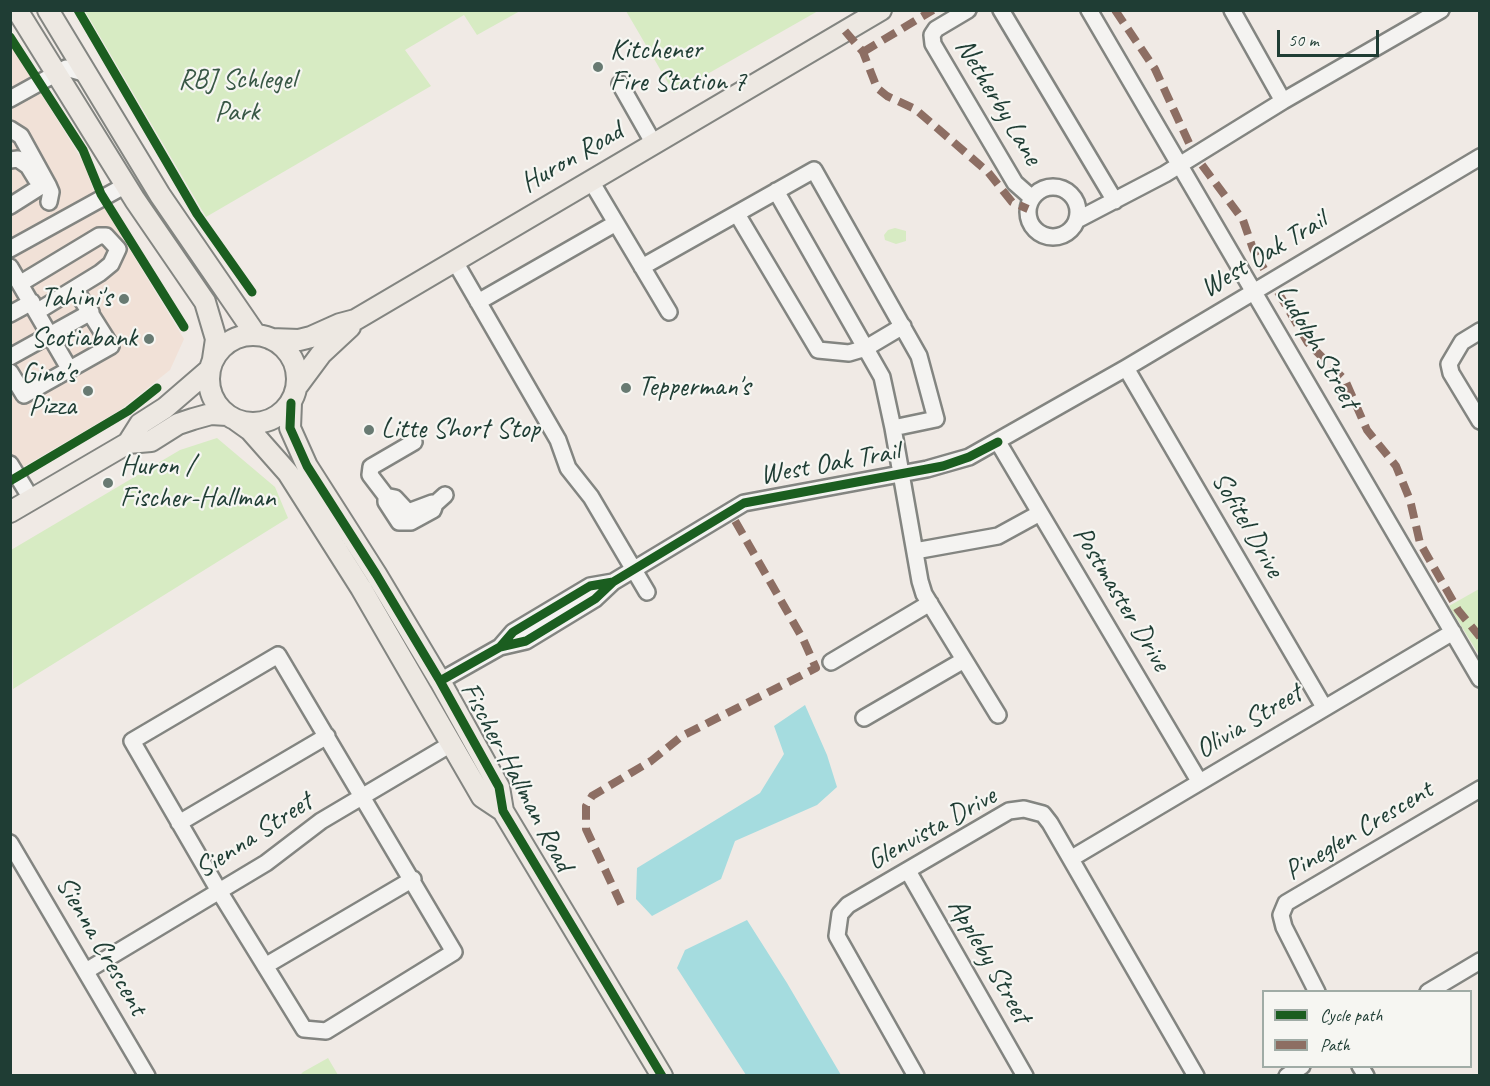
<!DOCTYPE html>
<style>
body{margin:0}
#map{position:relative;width:1490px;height:1086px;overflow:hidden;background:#f0eae5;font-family:Caveat,sans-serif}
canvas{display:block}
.frame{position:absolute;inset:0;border:12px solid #1f3d34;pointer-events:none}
.legend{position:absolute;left:1262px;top:990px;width:210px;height:78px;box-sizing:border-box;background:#f6f6f2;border:2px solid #a0aca6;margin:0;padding:8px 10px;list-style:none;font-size:18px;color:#1f3d34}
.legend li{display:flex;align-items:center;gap:12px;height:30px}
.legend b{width:30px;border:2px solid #a0aca6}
.scale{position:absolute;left:1277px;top:30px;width:102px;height:27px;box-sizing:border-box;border:3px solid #1f3d34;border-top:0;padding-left:8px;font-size:18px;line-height:21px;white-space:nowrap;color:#1f3d34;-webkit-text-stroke:4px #f6f6f2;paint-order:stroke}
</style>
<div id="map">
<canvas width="1490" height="1086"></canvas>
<div class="frame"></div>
<ul class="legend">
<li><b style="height:8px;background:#1b5e20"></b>Cycle path</li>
<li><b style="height:8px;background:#8d6e63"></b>Path</li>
</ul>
<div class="scale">50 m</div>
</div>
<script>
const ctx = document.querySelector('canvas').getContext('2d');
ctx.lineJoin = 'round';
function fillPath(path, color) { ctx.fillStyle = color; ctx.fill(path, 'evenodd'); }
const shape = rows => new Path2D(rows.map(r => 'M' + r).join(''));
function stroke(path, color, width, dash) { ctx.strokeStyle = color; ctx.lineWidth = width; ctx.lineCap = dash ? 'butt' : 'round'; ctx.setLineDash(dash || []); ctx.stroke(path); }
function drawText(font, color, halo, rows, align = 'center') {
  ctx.font = font + ' Caveat,sans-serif'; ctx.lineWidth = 4.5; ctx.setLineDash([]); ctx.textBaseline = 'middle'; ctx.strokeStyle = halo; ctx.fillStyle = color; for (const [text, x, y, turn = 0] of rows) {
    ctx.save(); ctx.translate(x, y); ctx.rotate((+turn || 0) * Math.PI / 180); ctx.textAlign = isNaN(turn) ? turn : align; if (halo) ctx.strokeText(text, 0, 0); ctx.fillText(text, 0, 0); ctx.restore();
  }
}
fillPath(shape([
 [10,43,85,165,93,189,184,339,170,370,120,410,11,474]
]), '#f1e1d7');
fillPath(shape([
 [85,11,520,11,477,35,464,15,405,50,431,86,206,217],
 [626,11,818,11,674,93],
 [895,228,906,231,906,241,896,244,885,240,884,235,888,230],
 [217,438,275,487,288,518,13,689,11,550,180,450],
 [1479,589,1479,655,1449,606],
 [328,1058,338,1075,300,1075,303,1072]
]), '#d7ebc3');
fillPath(shape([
 [805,705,827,755,837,787,817,805,735,841,721,879,652,916,636,899,637,868,760,793,784,754,774,726],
 [747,920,787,983,841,1075,746,1075,677,968,685,950]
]), '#a5dcdf');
const minor = shape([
 [968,10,936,29,932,35,933,44,1015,183,1032,198],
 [1001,10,1115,201],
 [1089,10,1480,679],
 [1232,10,1283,101],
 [620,84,654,144],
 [10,99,66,68,87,74],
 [10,129,21,136,48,185,51,192,49,202],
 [10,160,18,159,28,166,36,179],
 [591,181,669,312],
 '1028 212a25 25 0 1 1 50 0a25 25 0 1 1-50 0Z',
 [776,191,882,377,893,428],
 [10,206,40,187],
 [737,214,818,350,849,353,866,348,903,326],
 [1077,220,1165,174,1283,101,1441,10],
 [10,249,126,185],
 [454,260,558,440,568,468,591,497,647,592],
 [10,267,70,370],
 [642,267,814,170,919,356,936,419,893,428,920,581,924,594,998,715],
 [21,283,99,236,106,236,118,249,111,264,100,273,38,311],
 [478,302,616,223],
 [10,314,32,302],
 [1480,331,1462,342,1449,364,1451,373,1480,421],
 [10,357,91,312],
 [1126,368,1324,707],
 [10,372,24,395,111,346,75,289],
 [414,442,371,467,370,475,386,496,386,502,399,522,411,522,433,510,435,504,445,495],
 [998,442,1199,781],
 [10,464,32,500],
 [390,497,395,498,408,512,432,503],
 [915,551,998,536,1040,513],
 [500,647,513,632,590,586,613,582],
 [278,655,454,952,326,1031,304,1029,219,891,132,741,278,655],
 [831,662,930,603],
 [440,681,500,647,526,641,595,599,613,582,744,503,927,469,969,457,1126,368,1480,157],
 [864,718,964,660],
 [179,823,327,736],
 [10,843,147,1076],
 [1072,858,1453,632],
 [908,871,1025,1076],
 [265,966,413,879],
 [86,971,266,863,321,821,451,744],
 [1317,992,1284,927,1281,915,1286,903,1480,789],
 [1428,992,1480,961],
 [1360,1066,1366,1076],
 [916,1076,837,936,840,914,848,905,1009,811,1024,809,1043,814,1050,823,1196,1076],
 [1287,1076,1302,1066]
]);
const major = shape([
 [17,10,135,200,205,302,216,339,213,359],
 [48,10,160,195,256,335],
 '209 379a44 44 0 1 1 88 0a44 44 0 1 1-88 0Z',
 [271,339,299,340,311,337,340,324,355,320,881,10],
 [298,385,321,354,350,327],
 [291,403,290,428,307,466,376,574,440,681,499,787,503,811,662,1076],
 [236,420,250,430,288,473,361,588,482,797,503,811],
 [128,443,140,424,165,408,209,370],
 [10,512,128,443,151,441,178,424,193,419,211,414,227,415]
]);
stroke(minor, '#838581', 20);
stroke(major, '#838581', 24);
stroke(minor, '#f4f3f1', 15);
stroke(major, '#ede8e2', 20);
stroke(shape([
 [1115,10,1155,69,1189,143],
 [845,31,863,52,877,88,887,96,915,109,988,172,1012,202,1028,209],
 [863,52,933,10],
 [1202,165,1243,220,1253,249,1264,269],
 [1278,292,1308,343,1345,380,1367,430,1396,466,1410,500,1420,543,1458,610,1480,637],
 [621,904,586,829,586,806,592,796,651,761,682,736,816,668,803,639,730,512]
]), '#8d6e63', 8, [15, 8]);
stroke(shape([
 [78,10,197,214,252,292],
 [10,37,83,150,101,194,184,327],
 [291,403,290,428,307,466,376,574,440,681,499,787,503,811,662,1076],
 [10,481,128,411,157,388],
 [500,647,513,632,590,586,613,582],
 [440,681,500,647,526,641,595,599,613,582,744,503,943,466,969,457,998,442]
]), '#1b5e20', 9);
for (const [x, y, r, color] of [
 [598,67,6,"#687a72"],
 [124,299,6,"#687a72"],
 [149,339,6,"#687a72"],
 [626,388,6,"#687a72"],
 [88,391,6,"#687a72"],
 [369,430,6,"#687a72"],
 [108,483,6,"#687a72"]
]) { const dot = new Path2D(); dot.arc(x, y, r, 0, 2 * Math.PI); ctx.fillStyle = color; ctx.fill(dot); stroke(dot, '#f6f6f2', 2); }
drawText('28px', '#1f3d34', '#f6f6f2', [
 ["Kitchener",610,51],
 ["Fire Station 7",610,83],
 ["Tahini's",112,299,"right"],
 ["Scotiabank",137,339,"right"],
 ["Gino's",76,375,"right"],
 ["Pizza",76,407,"right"],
 ["Tepperman's",638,388],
 ["Litte Short Stop",381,430],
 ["Huron /",120,467],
 ["Fischer-Hallman",120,499]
], 'left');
drawText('28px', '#385745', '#f6f6f2', [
 ["RBJ Schlegel",237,81],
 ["Park",237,113]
]);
drawText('28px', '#1f3d34', '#f6f6f2', [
 ["Netherby Lane",998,102,59],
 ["Huron Road",572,158,-30],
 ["West Oak Trail",1264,255,-31],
 ["Ludolph Street",1317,347,60],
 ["West Oak Trail",830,464,-10],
 ["Sofitel Drive",1247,525,60],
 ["Postmaster Drive",1121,599,59],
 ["Olivia Street",1249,722,-31],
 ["Fischer-Hallman Road",516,777,62],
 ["Glenvista Drive",932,829,-29],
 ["Pineglen Crescent",1359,831,-31],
 ["Sienna Street",254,836,-33],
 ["Sienna Crescent",101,946,60],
 ["Appleby Street",989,961,60]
]);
</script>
